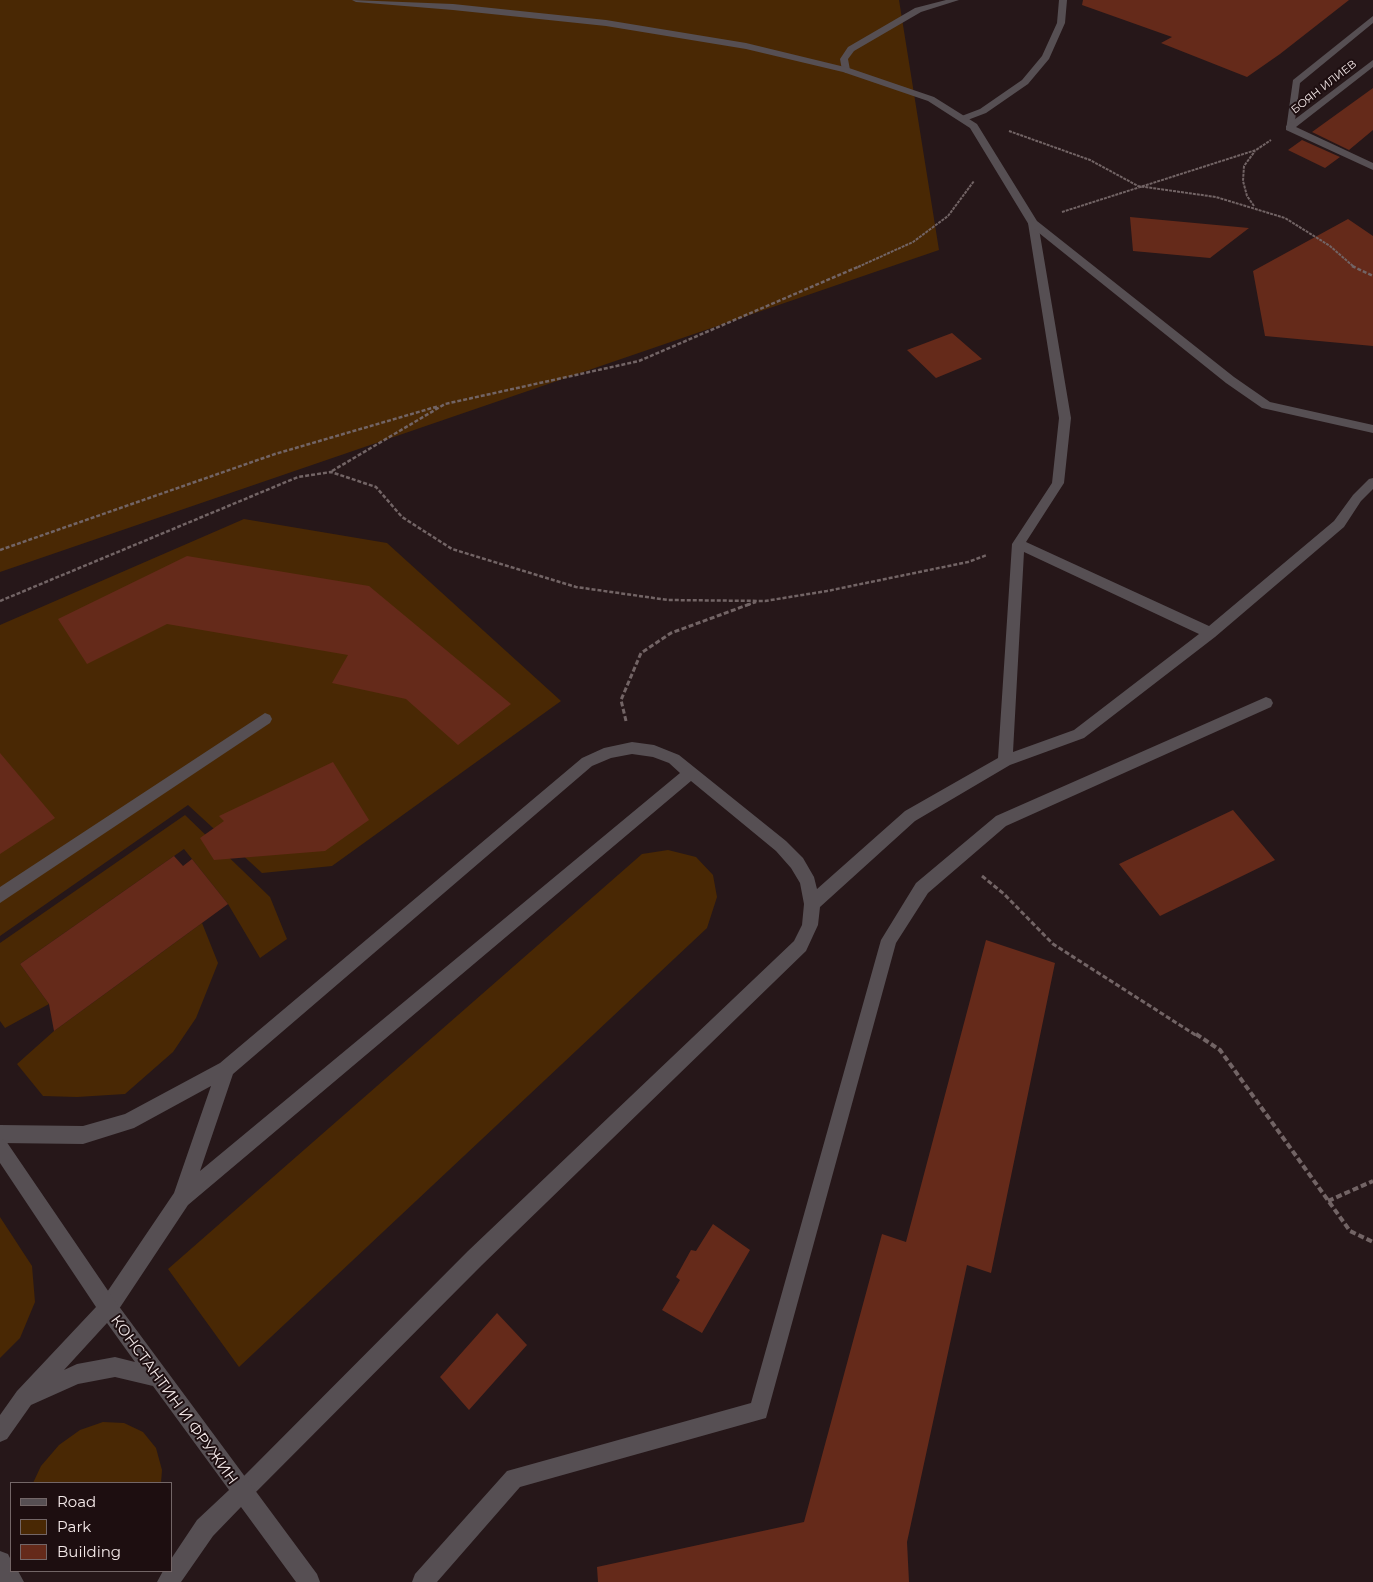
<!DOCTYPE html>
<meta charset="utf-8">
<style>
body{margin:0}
#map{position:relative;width:1373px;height:1582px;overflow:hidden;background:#261719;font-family:Montserrat,sans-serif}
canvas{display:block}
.legend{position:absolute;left:10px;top:1482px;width:162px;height:90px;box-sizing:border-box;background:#1d0e10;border:1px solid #736667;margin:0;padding:6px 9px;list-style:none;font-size:15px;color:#f4e9e9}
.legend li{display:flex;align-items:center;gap:10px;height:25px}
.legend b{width:25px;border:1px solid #736667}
</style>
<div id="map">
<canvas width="1373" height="1582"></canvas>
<ul class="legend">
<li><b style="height:6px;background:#564f53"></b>Road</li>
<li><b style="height:14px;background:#492804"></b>Park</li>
<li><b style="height:14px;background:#652a1a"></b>Building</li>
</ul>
</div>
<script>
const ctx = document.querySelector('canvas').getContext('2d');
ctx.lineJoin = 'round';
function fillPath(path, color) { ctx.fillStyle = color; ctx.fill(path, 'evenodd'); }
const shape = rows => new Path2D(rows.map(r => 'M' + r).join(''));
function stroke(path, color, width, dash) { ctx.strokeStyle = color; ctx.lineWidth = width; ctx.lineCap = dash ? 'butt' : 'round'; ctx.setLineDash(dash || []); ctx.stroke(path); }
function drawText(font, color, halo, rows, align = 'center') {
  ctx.font = font + ' Montserrat,sans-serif'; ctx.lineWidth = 4; ctx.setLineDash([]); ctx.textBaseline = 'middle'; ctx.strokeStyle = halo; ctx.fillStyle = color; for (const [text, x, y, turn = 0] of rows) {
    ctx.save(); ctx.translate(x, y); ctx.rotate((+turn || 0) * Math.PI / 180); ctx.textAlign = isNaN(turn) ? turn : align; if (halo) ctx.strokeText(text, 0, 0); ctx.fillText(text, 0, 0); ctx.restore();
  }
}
fillPath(shape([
 [0,0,899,0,939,250,0,572],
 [244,519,387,543,561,701,332,866,262,873,188,805,0,936,0,625],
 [185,815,270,897,287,939,260,958,228,904,184,849,20,964,49,1004,5,1028,0,1021,0,943],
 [668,850,696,857,713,875,717,897,707,928,239,1367,168,1269,642,854],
 [202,923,218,963,196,1018,173,1052,125,1094,77,1097,43,1096,17,1064,54,1031],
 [0,1217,32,1266,35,1302,20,1338,0,1358],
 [103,1422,124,1423,143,1432,156,1448,162,1470,161,1483,33,1483,41,1466,59,1445,80,1430]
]), '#492804');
fillPath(shape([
 [1083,0,1349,0,1280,54,1247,77,1161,43,1172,37,1082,5],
 [1373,88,1373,130,1349,150,1312,132],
 [1302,140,1340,157,1325,168,1288,150],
 [1130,217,1249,228,1210,258,1133,251],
 [1348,219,1373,236,1373,346,1265,336,1253,271],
 [952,333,982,359,936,378,907,350],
 [187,556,369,586,511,704,458,745,406,699,332,683,348,655,167,624,87,664,58,619],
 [0,753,55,818,0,854],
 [333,762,369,820,325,851,214,860,200,838,224,821,219,816],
 [1233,810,1275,860,1160,916,1119,864],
 [174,856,183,866,192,859,228,904,54,1031,49,1004,20,964],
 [986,940,1055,963,991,1273,967,1265,907,1542,909,1582,598,1582,597,1567,804,1522,882,1234,906,1242],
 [713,1224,750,1250,702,1333,662,1310,680,1280,676,1277,691,1250,696,1251],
 [497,1313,527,1345,469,1410,440,1377]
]), '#652a1a');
stroke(shape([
 [1009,131,1090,160,1138,186,1216,197,1285,218,1330,246,1354,267],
 [1254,206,1247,196,1243,181,1244,166,1255,151],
 [1062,212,1256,150,1271,140],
 [858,267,913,242,948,216,974,181]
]), '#726465', 2, [3, 1]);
stroke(shape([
 [1352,266,1373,276],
 [332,471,445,404,639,361,860,266],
 [0,550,275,454,439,406],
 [0,601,298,477,331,472,376,487,402,517,452,549,576,587,668,600,765,601,827,591,968,562,987,555],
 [747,605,756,602]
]), '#726465', 2.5, [4, 2]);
stroke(shape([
 [626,721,621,700,641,653,671,633,750,604],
 [982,876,1004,894,1053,944,1197,1036]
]), '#726465', 3, [5, 2.5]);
stroke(shape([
 [1196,1034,1220,1050,1350,1231,1373,1242],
 [1328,1201,1373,1181]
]), '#726465', 4, [6, 3]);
fillPath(shape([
 [946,0,959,0,921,12,854,51,848,59,850,70,846,73,842,70,840,59,848,47,915,8,946,0],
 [1059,0,1067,0,1065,23,1049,59,1028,84,986,113,965,121,959,121,959,117,980,109,1022,80,1042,56,1057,23,1059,0],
 [1373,16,1373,23,1300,83,1294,128,1286,130,1293,80,1373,16],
 [1033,220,1038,223,1071,418,1064,483,1026,542,1209,626,1334,521,1353,495,1369,479,1373,478,1373,489,1361,501,1344,527,1215,637,1084,738,1010,765,915,821,820,907,818,925,806,951,482,1265,248,1500,241,1503,234,1500,231,1493,234,1486,468,1251,794,941,802,925,804,904,800,883,791,868,776,851,691,781,188,1205,115,1315,108,1318,101,1315,98,1308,101,1301,174,1193,211,1086,134,1128,83,1144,0,1143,0,1125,83,1126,125,1114,220,1063,582,758,604,748,632,742,654,745,679,755,786,841,803,858,814,877,817,889,905,811,998,758,1012,544,1052,483,1059,418,1028,223,1033,220],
 [1024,552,1199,634,1074,730,1013,752,1024,552],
 [632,754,653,757,669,763,680,773,200,1171,233,1074,592,766,611,758,632,754],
 [1266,697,1271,699,1273,703,1271,707,1006,826,928,893,896,943,766,1418,520,1487,437,1582,412,1582,415,1574,507,1471,751,1403,881,940,916,883,996,816,1266,697],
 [265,713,270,715,272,719,270,723,0,903,0,887,265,713]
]), '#564f53');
fillPath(shape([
 [352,0,453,4,606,20,746,43,849,68,934,97,977,124,1037,221,1234,377,1270,402,1373,425,1373,433,1262,408,1226,383,1029,225,970,128,928,101,843,72,746,49,606,26,453,10,356,2,352,0],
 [1373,60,1373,67,1296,127,1373,163,1373,170,1286,130,1286,126,1373,60]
]), '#564f53');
fillPath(shape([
 [0,1138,6,1141,115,1301,317,1574,320,1582,296,1582,241,1507,213,1536,181,1582,157,1582,163,1571,171,1571,171,1559,197,1520,229,1490,153,1386,115,1377,78,1384,31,1405,7,1439,0,1442,0,1415,17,1391,96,1307,0,1163,0,1138],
 [107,1323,135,1362,115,1357,77,1364,64,1370,107,1323],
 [0,1551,8,1554,11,1560,11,1571,18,1571,24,1582,0,1582,0,1551]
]), '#564f53');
drawText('11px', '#f4e9e9', '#1d0e10', [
 ["БОЯН ИЛИЕВ",1324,87,-38]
]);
drawText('15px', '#f4e9e9', '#1d0e10', [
 ["КОНСТАНТИН И ФРУЖИН",174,1400,54]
]);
</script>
